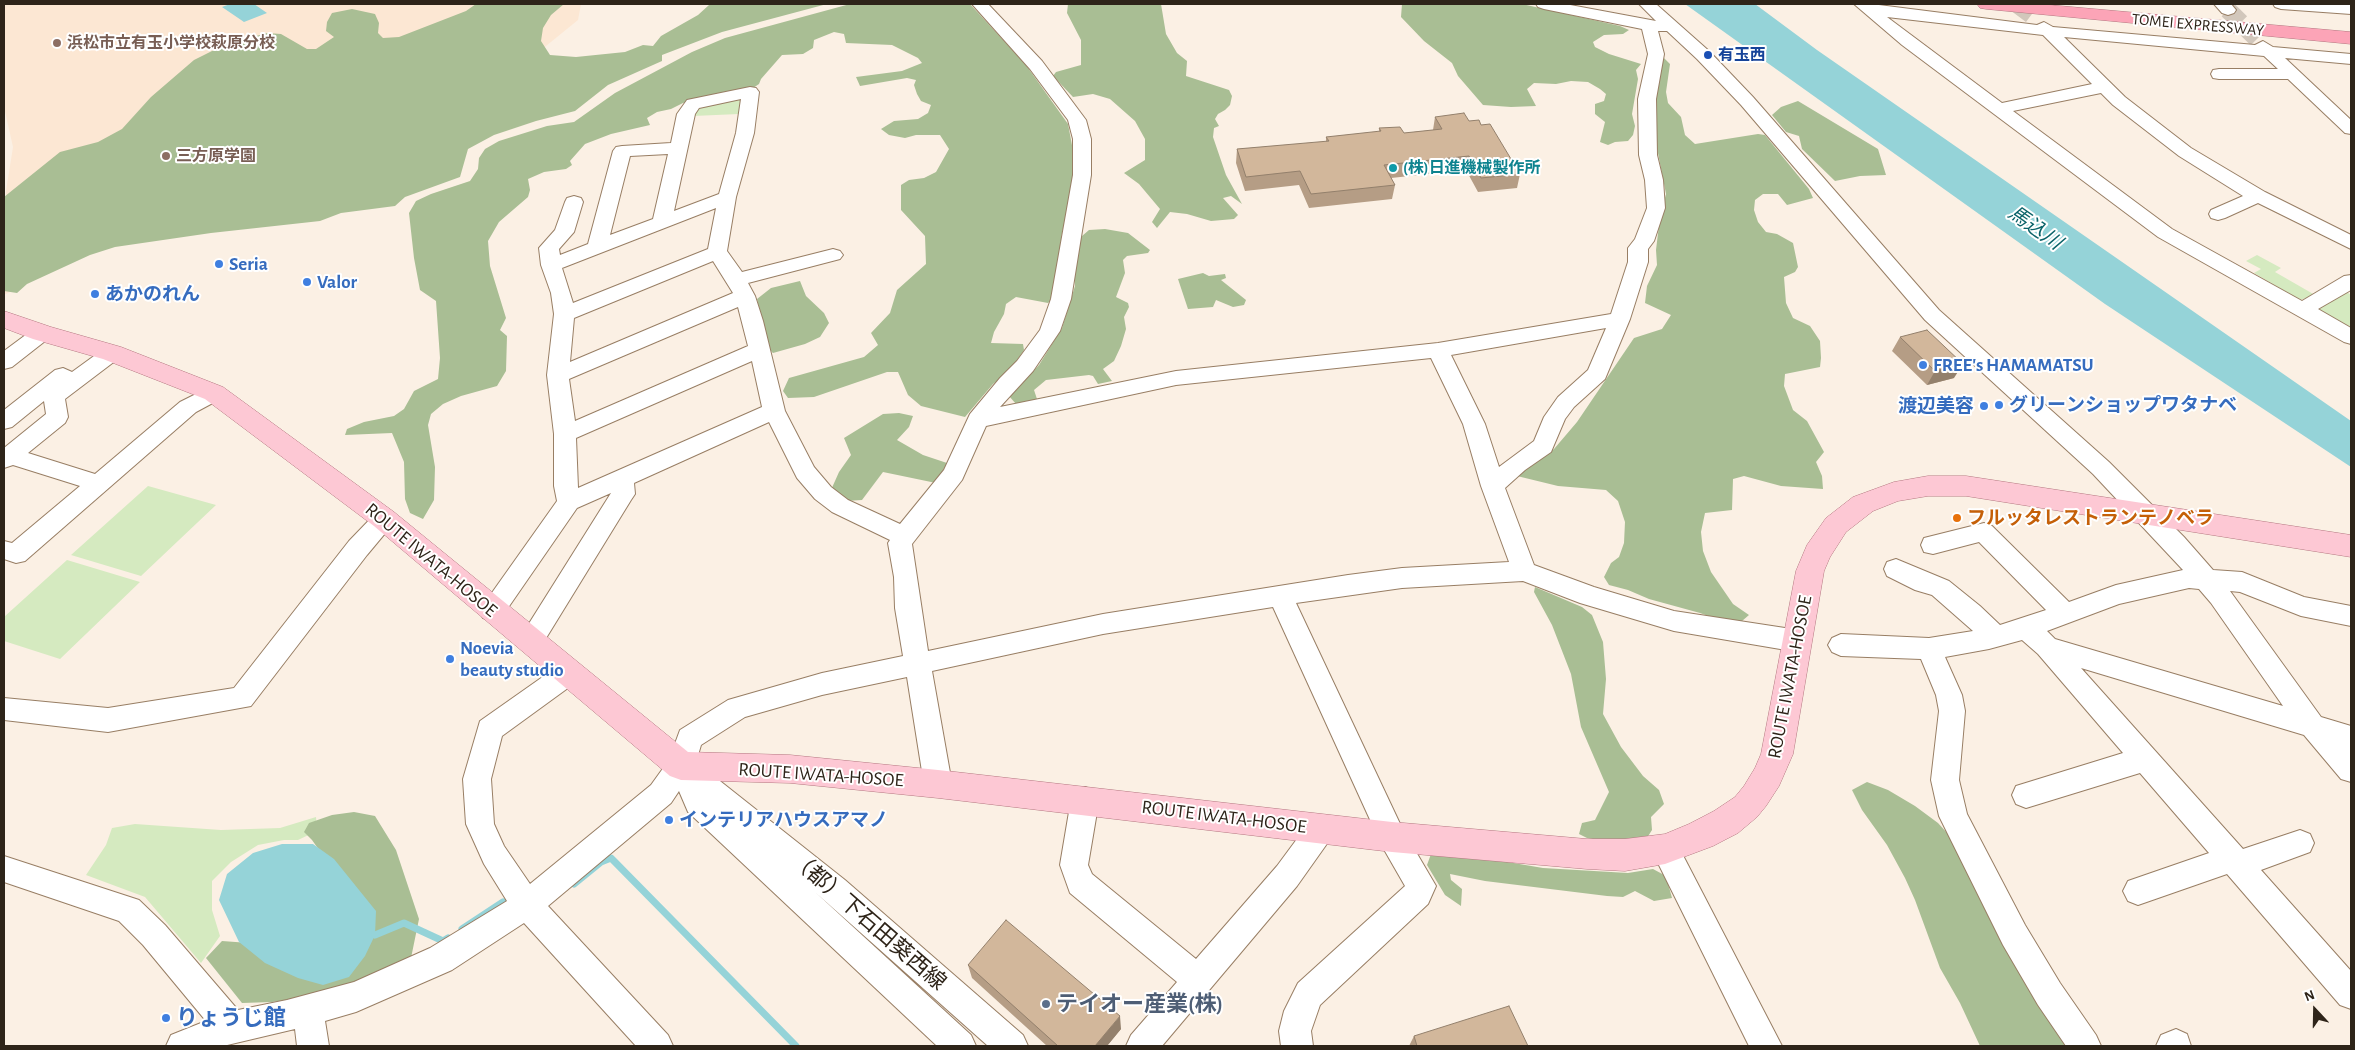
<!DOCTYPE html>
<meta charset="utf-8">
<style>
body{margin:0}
#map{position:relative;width:2355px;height:1050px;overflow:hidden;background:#fbf0e4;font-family:"Alegreya Sans",sans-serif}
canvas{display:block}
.frame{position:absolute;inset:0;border:5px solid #2e2419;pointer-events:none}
.north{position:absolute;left:2290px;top:985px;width:50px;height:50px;-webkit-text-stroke:4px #fff;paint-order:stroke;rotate:339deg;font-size:14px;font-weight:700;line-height:20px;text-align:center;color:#2e2419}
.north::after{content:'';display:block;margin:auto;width:18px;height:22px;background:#2e2419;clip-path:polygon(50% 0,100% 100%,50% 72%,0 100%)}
</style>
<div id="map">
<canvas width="2355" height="1050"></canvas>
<div class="frame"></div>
<div class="north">N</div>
</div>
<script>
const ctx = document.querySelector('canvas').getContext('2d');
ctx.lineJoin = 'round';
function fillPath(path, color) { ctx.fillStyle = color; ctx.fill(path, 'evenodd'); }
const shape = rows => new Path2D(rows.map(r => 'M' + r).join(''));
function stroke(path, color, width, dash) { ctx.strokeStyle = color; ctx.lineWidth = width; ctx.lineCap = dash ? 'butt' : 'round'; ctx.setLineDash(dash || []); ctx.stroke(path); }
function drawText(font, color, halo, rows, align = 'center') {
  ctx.font = font + ' "Alegreya Sans","Noto Sans JP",sans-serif'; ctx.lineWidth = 4; ctx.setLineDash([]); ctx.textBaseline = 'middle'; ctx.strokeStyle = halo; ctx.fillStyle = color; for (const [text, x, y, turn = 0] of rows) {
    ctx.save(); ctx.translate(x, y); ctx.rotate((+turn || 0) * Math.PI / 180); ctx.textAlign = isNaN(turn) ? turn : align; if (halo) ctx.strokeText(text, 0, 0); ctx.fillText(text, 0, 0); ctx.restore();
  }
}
fillPath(shape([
 [4,4,581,4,578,20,482,98,86,253,4,295,4,239,7,229,6,191,13,147,4,107]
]), '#fce7d3');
fillPath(shape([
 [742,96,739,114,693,116,699,106],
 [2257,255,2281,268,2275,272,2315,295,2300,300,2254,273,2261,269,2246,261],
 [2344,290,2351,295,2351,331,2312,309],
 [148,486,216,505,141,576,71,555],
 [67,560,140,582,60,659,4,641,4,617],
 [316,817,317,831,298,840,284,840,258,845,231,862,212,881,212,910,220,936,201,963,145,897,86,875,106,845,112,828,135,824,221,830,280,828]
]), '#d5eac0');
fillPath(shape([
 [476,4,564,4,551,15,543,28,541,41,550,55,576,57,625,52,643,45,653,46,661,36,698,15,709,5,707,4,827,4,722,32,662,55,662,61,608,85,575,111,536,121,494,135,468,149,460,177,405,197,395,206,341,213,320,221,211,233,115,247,90,255,27,284,17,293,4,291,4,197,60,152,98,142,122,129,151,97,194,60,224,45,267,33,281,34,307,49,316,49,334,37,326,31,327,22,332,13,352,9,375,14,379,23,378,33,383,38,399,37,466,11],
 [850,4,970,4,1026,65,1068,124,1075,161,1069,206,1062,233,1053,298,1048,303,1016,297,1006,304,1004,314,994,332,991,343,1023,344,1024,350,1010,371,993,384,965,417,921,406,908,395,898,372,887,372,814,397,788,398,783,391,789,378,864,357,878,345,871,333,890,313,897,290,926,264,925,236,901,210,901,185,909,180,924,178,936,172,949,149,940,135,916,135,905,138,889,135,881,129,894,121,918,119,928,113,931,105,921,101,917,94,914,85,916,80,907,78,860,86,856,77,902,71,922,63,918,58,892,45,846,43,844,34,834,32,814,40,813,48,803,54,782,55,761,79,759,84,753,88,683,103,671,109,657,112,647,118,650,125,611,134,585,144,570,161,572,165,566,169,544,172,528,179,530,190,528,197,499,222,488,241,490,266,506,318,500,330,507,336,506,371,497,386,461,396,443,404,431,414,428,425,435,467,434,500,423,519,410,513,405,499,404,462,392,433,345,435,347,429,364,422,394,416,404,409,414,391,438,379,440,358,436,301,420,290,414,258,409,213,416,201,431,194,470,181,478,169,479,158,485,149,499,141,547,126,574,122,615,93,692,52,725,38],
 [1068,4,1161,4,1166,34,1177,53,1187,61,1186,76,1229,90,1232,96,1230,105,1225,110,1218,114,1215,119,1219,126,1214,128,1213,137,1226,175,1242,204,1231,196,1223,198,1238,215,1234,219,1211,221,1187,214,1170,212,1157,228,1152,222,1160,209,1139,184,1124,173,1145,160,1145,139,1135,121,1110,99,1093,94,1073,97,1053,76,1056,72,1081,65,1081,40,1067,13],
 [1402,4,1522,4,1620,26,1629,30,1623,34,1604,35,1593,42,1595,47,1609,54,1641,64,1636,70,1638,79,1632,114,1635,126,1633,135,1628,141,1615,142,1608,145,1600,142,1605,122,1595,114,1595,104,1604,101,1606,94,1600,89,1588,82,1571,81,1556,84,1534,83,1527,89,1536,106,1511,107,1483,105,1458,76,1452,63,1424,41,1401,17],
 [1661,55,1670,64,1666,92,1668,103,1681,117,1685,135,1695,144,1758,134,1765,135,1809,189,1813,198,1787,205,1778,194,1763,194,1755,200,1754,210,1758,222,1766,232,1777,234,1793,243,1798,267,1795,272,1784,277,1786,303,1793,318,1810,326,1820,341,1821,358,1820,367,1785,374,1784,386,1793,410,1807,421,1824,452,1816,462,1822,476,1823,489,1781,486,1744,476,1733,479,1732,510,1705,513,1701,532,1703,551,1711,572,1733,604,1749,615,1742,621,1728,623,1700,613,1649,599,1628,590,1609,585,1604,577,1611,563,1619,557,1624,543,1625,522,1618,501,1606,490,1558,486,1517,476,1554,449,1577,422,1634,338,1662,329,1671,315,1645,303,1647,286,1657,265,1656,250,1660,217,1666,194,1656,143,1655,107],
 [1798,101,1878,149,1886,175,1860,176,1835,181,1802,149,1799,136,1786,132,1772,115,1781,107],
 [1105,229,1128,233,1150,250,1148,253,1127,256,1123,260,1125,273,1116,297,1128,303,1129,307,1124,317,1126,329,1121,346,1114,361,1103,369,1112,381,1098,384,1093,376,1089,375,1046,380,1034,390,1037,399,1016,404,1009,396,1039,365,1062,328,1075,286,1074,272,1078,256,1076,251,1082,236,1089,230],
 [1203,273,1209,276,1225,274,1226,278,1221,280,1246,300,1244,305,1233,307,1216,300,1213,307,1188,309,1178,279],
 [800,281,806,296,824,313,829,323,820,337,805,344,773,353,767,347,757,299,771,288],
 [899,413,913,416,909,427,897,440,923,455,947,463,936,483,883,472,862,500,846,501,831,490,839,472,851,455,844,438,883,414],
 [1535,587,1582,607,1592,615,1603,642,1606,679,1603,714,1621,747,1643,776,1659,790,1664,804,1651,817,1652,830,1645,841,1616,843,1587,838,1579,834,1582,823,1595,820,1609,792,1581,727,1571,674,1552,625,1534,592],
 [1867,782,1888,790,1915,806,1938,823,1960,847,2054,1027,2070,1046,1980,1046,1960,1003,1940,968,1915,900,1905,878,1887,845,1862,810,1852,790],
 [354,812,375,816,396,850,419,919,411,958,370,979,322,995,272,1002,242,1003,206,958,222,941,249,943,343,884,312,840,304,832,309,823,332,815],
 [1431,854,1453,857,1484,858,1543,868,1628,873,1653,869,1666,876,1672,898,1654,901,1635,891,1623,897,1607,896,1485,881,1450,874,1451,880,1462,889,1461,906,1445,895,1427,865]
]), '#a9be94');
fillPath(shape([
 [230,4,254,4,267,13,244,22,222,7],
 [1685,4,1755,4,1817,50,2351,421,2351,467,2105,304],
 [282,844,313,844,334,859,376,911,375,935,365,956,349,977,323,985,298,978,265,963,239,942,219,900,227,874,253,853]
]), '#95d3d8');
stroke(shape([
 [574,884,601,862,611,858,796,1046],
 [462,929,503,902],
 [375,935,404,923,443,941,448,938]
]), '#95d3d8', 7);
stroke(shape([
 [2017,4,2037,19],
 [2228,10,2257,39]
]), '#d2c7bb', 18, [18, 9]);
const minor = shape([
 [972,4,988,4,1042,61,1086,120,1091,139,1091,175,1071,299,1060,331,1033,371,1000,407,1176,371,1438,343,1611,314,1628,262,1628,248,1635,239,1647,208,1645,180,1639,155,1638,99,1648,54,1642,29,1544,9,1538,7,1536,4,1565,4,1656,21,1639,4,1656,4,1709,51,1753,97,1939,310,2109,462,2184,537,2213,570,2242,572,2304,597,2351,606,2351,626,2301,616,2240,592,2230,591,2321,717,2351,726,2351,782,2341,779,2304,735,2081,668,2243,849,2300,830,2310,834,2314,843,2310,852,2261,870,2351,971,2351,1009,2340,1005,2227,874,2138,905,2128,901,2123,891,2128,881,2209,853,2140,773,2026,808,2016,804,2012,795,2016,786,2123,753,2038,654,2022,640,1989,649,1945,657,1962,695,1965,711,1959,780,1967,814,2025,925,2060,983,2096,1035,2101,1046,2066,1046,2038,1005,2003,945,1939,816,1931,780,1939,711,1936,695,1921,659,1841,656,1832,652,1828,645,1832,638,1841,634,1929,638,1973,631,1932,595,1915,590,1887,576,1884,569,1887,562,1896,559,1949,581,1980,606,2000,625,2046,610,1979,542,1933,554,1924,552,1921,545,1924,538,1984,523,1992,526,2069,602,2116,585,2183,570,2093,474,1925,320,1741,105,1697,59,1667,31,1658,31,1664,54,1656,99,1657,155,1663,180,1665,208,1654,241,1648,249,1648,262,1630,319,1605,379,1574,407,1565,419,1551,452,1525,470,1505,488,1534,565,1594,587,1674,611,1798,630,1807,634,1811,641,1807,648,1798,652,1674,631,1580,603,1523,581,1402,588,1296,603,1402,828,1436,886,1428,904,1320,1005,1311,1031,1313,1046,1281,1046,1279,1031,1284,1011,1298,983,1405,886,1382,846,1273,607,1103,634,932,671,952,784,948,793,938,796,928,793,924,784,907,677,822,695,745,717,701,745,696,762,845,880,1023,1035,1028,1046,988,1046,815,892,971,1035,976,1046,937,1046,688,812,679,791,671,803,548,906,668,1035,673,1046,636,1046,524,923,452,970,356,1012,325,1021,329,1046,297,1046,295,1029,223,1046,166,1046,171,1035,206,1021,143,945,119,921,4,882,4,856,139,900,165,925,238,1010,287,1000,354,982,430,948,507,901,484,864,466,824,463,779,480,721,561,664,570,661,579,664,583,672,579,680,502,736,491,779,494,824,504,846,530,884,651,785,669,760,680,730,728,700,822,673,903,656,895,608,894,577,888,543,890,540,832,512,815,499,797,478,769,422,634,483,635,494,631,500,540,648,531,652,522,648,518,641,611,493,577,508,501,618,492,621,483,618,479,611,557,501,554,486,554,434,547,375,554,314,551,293,541,265,539,248,555,230,565,202,567,198,574,196,581,198,583,202,574,232,559,249,560,255,588,244,613,151,616,147,622,146,671,143,677,114,687,100,750,87,756,88,759,92,754,133,736,197,727,251,742,272,833,249,840,251,843,255,840,259,748,283,755,296,763,321,785,411,814,467,831,487,848,500,900,524,944,470,970,414,1000,378,1017,361,1040,330,1051,299,1073,175,1073,139,1068,120,1030,69,972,4],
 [741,99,736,133,719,194,674,211,695,114,699,108,741,99],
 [668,154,653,219,610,235,630,156,668,154],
 [716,208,708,249,573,303,562,268,716,208],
 [713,261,733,293,570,362,574,318,713,261],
 [738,307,748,346,575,421,569,379,738,307],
 [1606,328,1588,370,1558,397,1544,417,1534,441,1499,467,1485,424,1451,355,1606,328],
 [1431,358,1463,424,1481,486,1509,562,1402,568,1348,575,1103,614,928,651,912,544,962,480,986,426,1176,385,1431,358],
 [752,361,762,407,578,488,576,438,752,361],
 [2189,588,2199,589,2211,603,2283,706,2055,639,2047,631,2119,604,2189,588],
 [1854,4,1871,4,2037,25,2044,22,2053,27,2255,45,2263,41,2273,47,2351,54,2351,64,2285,58,2351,120,2351,134,2345,133,2288,79,2219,79,2213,78,2211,74,2213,70,2219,69,2278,69,2264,56,2064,37,2125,97,2191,148,2265,192,2351,235,2351,249,2258,203,2225,218,2218,220,2211,218,2209,214,2211,210,2243,196,2179,156,2113,105,2101,93,2013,111,2172,229,2302,301,2344,276,2351,275,2351,290,2318,309,2351,328,2351,344,2344,342,2158,237,1902,45,1854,4],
 [1887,17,2043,35,2092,84,2002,103,1887,17],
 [2214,4,2231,4,2236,10,2234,13,2228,15,2222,13,2214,4],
 [2273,4,2351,4,2351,14,2281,9,2275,7,2273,4],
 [42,326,49,328,52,333,49,338,12,367,4,369,4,351,35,328,42,326],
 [112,346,119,348,123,353,119,358,65,399,68,417,65,423,28,453,95,474,180,402,214,385,222,388,225,393,222,398,196,412,25,561,16,563,4,559,4,541,12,543,80,486,13,465,4,468,4,448,46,414,44,401,12,427,4,429,4,410,55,370,63,368,72,372,105,348,112,346],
 [384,510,392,513,396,519,392,525,367,555,251,706,108,732,4,720,4,698,108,708,234,688,349,541,376,513,384,510],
 [1085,787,1095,791,1099,800,1088,865,1092,874,1196,959,1277,866,1311,820,1321,816,1331,820,1335,829,1331,838,1297,886,1162,1046,1126,1046,1131,1035,1177,982,1070,893,1060,865,1071,800,1075,791,1085,787],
 [1665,836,1675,840,1782,1046,1749,1046,1651,849,1655,840,1665,836],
 [2176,1029,2187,1034,2191,1046,2156,1046,2161,1035,2176,1029]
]);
const major = shape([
 [4,311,51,327,121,347,223,387,394,512,688,752,790,755,938,770,1392,822,1587,839,1625,839,1665,834,1689,824,1714,811,1735,797,1744,786,1755,768,1761,754,1796,571,1807,545,1826,518,1853,497,1894,482,1928,476,1966,476,2351,535,2351,557,1966,496,1928,496,1898,501,1873,511,1846,532,1830,557,1824,571,1793,754,1779,786,1766,806,1757,817,1738,833,1713,846,1665,864,1625,871,1587,869,1392,852,938,798,790,783,681,780,670,776,374,526,205,399,103,359,33,339,4,328,4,311]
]);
const highway = shape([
 [1977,4,2038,4,2351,32,2351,44,1986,9,1980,8,1977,4]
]);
stroke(minor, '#987e64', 2);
stroke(major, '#b47780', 1);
stroke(highway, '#b47780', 1);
fillPath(minor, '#fff');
fillPath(major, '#fdc8d4');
fillPath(highway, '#fca4b7');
fillPath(shape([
 [1435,117,1469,121,1481,125,1520,174,1517,188,1478,192,1466,170,1391,178,1395,185,1392,199,1309,208,1299,185,1245,191,1236,163,1237,149,1326,142,1326,137,1379,132,1379,128,1404,133,1433,130],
 [1900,337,1954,378,1927,385,1892,351],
 [968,965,1121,1029,1107,1046,1047,1046,972,978],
 [1414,1036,1528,1046,1409,1046]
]), '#b59d85');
fillPath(shape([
 [1963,364,1954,378,1927,385,1935,371],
 [1120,1016,1121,1029,1107,1046,1095,1046]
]), '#93806c');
const building = shape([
 [1464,113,1469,121,1479,120,1481,125,1490,124,1520,174,1481,178,1469,156,1384,165,1395,185,1311,194,1300,171,1246,177,1237,149,1329,141,1326,137,1381,131,1379,128,1400,127,1404,133,1442,129,1435,117,1464,113],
 [1927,330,1963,364,1935,371,1900,337,1927,330],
 [1006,920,1120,1016,1095,1046,1058,1046,968,965,1006,920],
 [1509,1006,1528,1046,1417,1046,1414,1036,1509,1006]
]);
fillPath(building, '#d2b79b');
stroke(building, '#93806c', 1);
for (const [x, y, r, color] of [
 [57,43,5,"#8d6e63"],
 [1708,55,5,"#1a4fb4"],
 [166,156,5,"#8d6e63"],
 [1393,168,5,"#0f9aa8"],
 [219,264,5,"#3f7fe0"],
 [307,282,5,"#3f7fe0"],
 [95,294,5,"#3f7fe0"],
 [1923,365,5,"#3f7fe0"],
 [1999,405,5,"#3f7fe0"],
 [1984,406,5,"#3f7fe0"],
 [1957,518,5,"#e8710a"],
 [450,659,5,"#3f7fe0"],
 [669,820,5,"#3f7fe0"],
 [1046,1004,5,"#5c6f8a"],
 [166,1018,5,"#3f7fe0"]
]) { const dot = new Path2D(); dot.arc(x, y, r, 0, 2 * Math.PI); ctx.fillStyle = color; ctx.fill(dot); stroke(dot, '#fff', 2); }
drawText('16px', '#2e2419', '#fff', [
 ["TOMEI EXPRESSWAY",2198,25,5]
]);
drawText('bold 16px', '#785e54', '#fff', [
 ["浜松市立有玉小学校萩原分校",67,43],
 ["三方原学園",176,156]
], 'left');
drawText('bold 16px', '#164399', '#fff', [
 ["有玉西",1718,55]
], 'left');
drawText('bold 16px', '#0d838f', '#fff', [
 ["(株)日進機械製作所",1403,168]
], 'left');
drawText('bold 19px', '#366cbe', '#fff', [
 ["Seria",229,264],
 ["Valor",317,282],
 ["あかのれん",105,294],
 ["FREE's HAMAMATSU",1933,365],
 ["グリーンショップワタナベ",2009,405],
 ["渡辺美容",1974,406,"right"],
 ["Noevia",460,648],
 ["beauty studio",460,670],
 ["インテリアハウスアマノ",679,820]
], 'left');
drawText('bold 19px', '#c56008', '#fff', [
 ["フルッタレストランテノベラ",1967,518]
], 'left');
drawText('19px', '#2e2419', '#fff', [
 ["ROUTE IWATA-HOSOE",431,560,40],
 ["ROUTE IWATA-HOSOE",1790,677,-79],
 ["ROUTE IWATA-HOSOE",821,775,4],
 ["ROUTE IWATA-HOSOE",1224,817,7]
]);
drawText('italic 20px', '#0b6369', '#fff', [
 ["馬込川",2035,228,35]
]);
drawText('22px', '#2e2419', '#fff', [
 ["（都）下石田葵西線",868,921,41]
]);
drawText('bold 22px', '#4e5e75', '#fff', [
 ["テイオー産業(株)",1056,1004]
], 'left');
drawText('bold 22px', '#366cbe', '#fff', [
 ["りょうじ館",176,1018]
], 'left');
</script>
